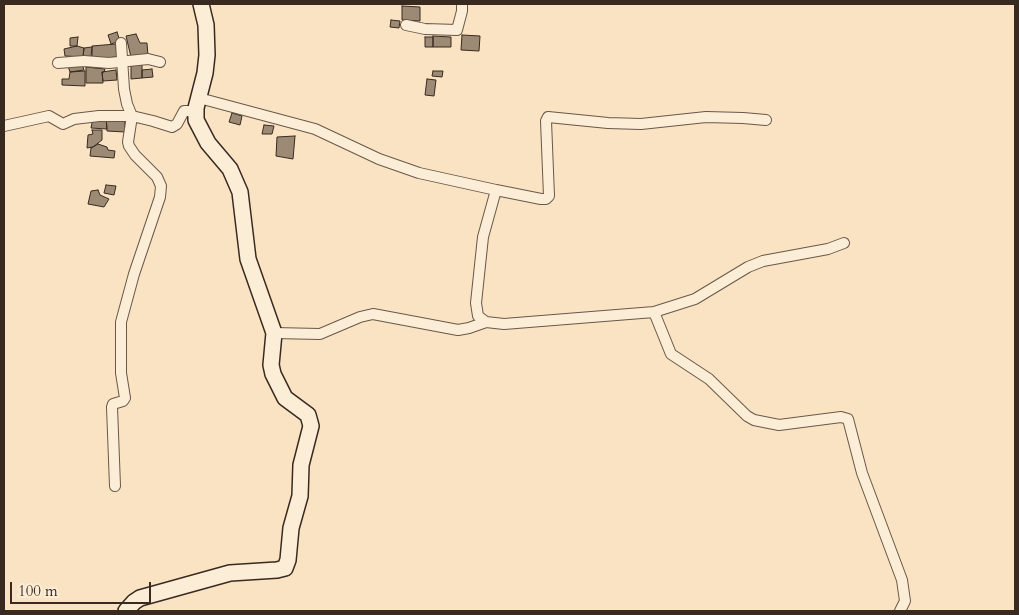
<!DOCTYPE html>
<style>
body{margin:0}
#map{position:relative;width:1019px;height:615px;overflow:hidden;background:#fae3c2;font-family:Cardo,serif}
canvas{display:block}
.frame{position:absolute;inset:0;border:5px solid #392a21;pointer-events:none}
.scale{position:absolute;left:10px;top:582px;width:141px;height:22px;box-sizing:border-box;border:2px solid #392a21;border-top:0;padding-left:6px;font-size:15px;line-height:18px;white-space:nowrap;color:#392a21;-webkit-text-stroke:4px #fcedd7;paint-order:stroke}
</style>
<div id="map">
<canvas width="1019" height="615"></canvas>
<div class="frame"></div>
<div class="scale">100 m</div>
</div>
<script>
const ctx = document.querySelector('canvas').getContext('2d');
ctx.lineJoin = 'round';
function fillPath(path, color) { ctx.fillStyle = color; ctx.fill(path, 'evenodd'); }
const shape = rows => new Path2D(rows.map(r => 'M' + r).join(''));
function stroke(path, color, width, dash) { ctx.strokeStyle = color; ctx.lineWidth = width; ctx.lineCap = dash ? 'butt' : 'round'; ctx.setLineDash(dash || []); ctx.stroke(path); }
const building = shape([
 [402,6,420,7,420,21,402,20,402,6],
 [391,20,400,21,399,28,390,27,391,20],
 [117,32,120,41,111,44,108,35,117,32],
 [136,34,140,43,147,43,148,56,131,57,126,36,136,34],
 [462,35,480,36,479,51,461,50,462,35],
 [433,36,451,37,451,47,433,47,433,36],
 [78,37,77,46,70,46,70,38,78,37],
 [425,37,433,37,433,47,425,47,425,37],
 [116,44,117,57,92,59,92,46,116,44],
 [77,46,84,48,83,57,65,56,64,49,77,46],
 [92,47,91,57,83,57,84,48,92,47],
 [142,63,142,78,131,79,131,64,142,63],
 [82,64,84,70,70,72,68,66,82,64],
 [86,67,105,69,104,72,102,72,103,83,86,83,86,67],
 [152,69,153,77,142,78,142,70,152,69],
 [116,70,117,80,103,81,102,72,116,70],
 [85,71,85,86,62,85,62,79,69,79,70,72,85,71],
 [433,71,443,71,442,77,432,76,433,71],
 [427,79,436,80,434,96,425,95,427,79],
 [232,113,242,116,240,125,229,122,232,113],
 [106,117,125,117,125,132,107,131,106,117],
 [106,117,107,129,91,128,93,118,106,117],
 [264,125,274,126,272,134,262,134,264,125],
 [92,130,102,130,102,140,93,147,87,148,88,135,93,134,92,130],
 [295,136,293,159,276,156,277,137,295,136],
 [98,144,107,147,108,150,115,151,114,158,90,156,91,148,98,144],
 [106,185,116,186,114,195,104,193,106,185],
 [98,190,100,195,109,199,104,207,88,204,91,191,98,190]
]);
fillPath(building, '#9d8a75');
stroke(building, '#392a21', 1);
const street = shape([
 [406,25,425,29,457,30,462,11,462,4],
 [58,63,84,61,109,63,148,59,160,62],
 [199,98,315,129,379,159,419,173,496,190,483,237,476,303,478,316,486,322,504,324,654,312,671,354,709,379,747,416,754,420,779,425,841,417,848,419,862,473,902,580,905,601,900,611],
 [4,126,49,116,63,124,74,119,99,116,132,116,153,121,172,127,177,124,184,111,188,111,195,113],
 [496,190,541,199,546,199,549,196,546,121,548,117,608,123,641,124,706,117,743,118,766,120],
 [654,312,695,299,748,267,763,261,828,249,844,243],
 [274,333,320,334,360,317,373,314,458,330,469,328,486,322],
 [115,486,112,407,113,404,123,401,125,398,121,373,121,322,134,274,160,197,161,186,157,177,135,155,129,146,128,142,132,116,127,104,124,89,121,43]
]);
const secondary = shape([
 [126,611,134,602,140,598,230,573,277,570,285,568,288,560,291,528,300,496,301,465,311,426,308,415,285,398,273,374,271,365,274,333,248,259,240,192,230,169,208,143,196,120,196,108,205,73,207,55,206,25,201,4]
]);
stroke(street, '#695849', 12);
stroke(secondary, '#392a21', 18);
stroke(street, '#fcedd7', 10);
stroke(secondary, '#fcedd7', 15);
</script>
